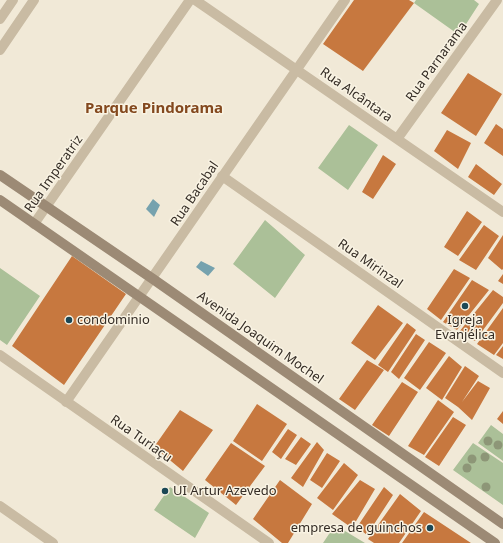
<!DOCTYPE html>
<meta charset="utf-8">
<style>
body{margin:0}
canvas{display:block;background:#f1e9d7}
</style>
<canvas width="503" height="543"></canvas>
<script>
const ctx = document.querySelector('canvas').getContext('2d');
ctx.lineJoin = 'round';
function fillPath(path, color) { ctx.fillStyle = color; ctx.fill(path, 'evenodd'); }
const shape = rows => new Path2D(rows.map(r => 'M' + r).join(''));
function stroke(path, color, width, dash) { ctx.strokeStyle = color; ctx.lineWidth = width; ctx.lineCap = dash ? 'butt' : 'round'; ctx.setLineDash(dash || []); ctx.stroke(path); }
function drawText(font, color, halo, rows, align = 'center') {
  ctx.font = font + ' "Noto Sans",sans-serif'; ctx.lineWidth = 3; ctx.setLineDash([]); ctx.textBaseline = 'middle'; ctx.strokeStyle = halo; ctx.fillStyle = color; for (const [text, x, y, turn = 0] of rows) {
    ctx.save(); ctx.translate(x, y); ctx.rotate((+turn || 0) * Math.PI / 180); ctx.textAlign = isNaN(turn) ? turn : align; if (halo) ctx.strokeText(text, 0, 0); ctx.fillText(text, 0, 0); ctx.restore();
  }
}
fillPath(shape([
 [416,0,474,0,479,4,459,35,414,3],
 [349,125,378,145,348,190,318,168],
 [265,220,305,255,275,298,233,264],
 [0,268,40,296,7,345,0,340],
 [491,425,503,434,503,461,478,443],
 [473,443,503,463,503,505,453,470],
 [170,487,209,513,195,538,154,510],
 [335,525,365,543,323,543]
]), '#abc098');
fillPath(shape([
 [153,199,160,205,154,217,146,209],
 [201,261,215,268,208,276,196,267]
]), '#76a2ae');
fillPath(shape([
 [354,0,409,0,414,3,363,71,323,44],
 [468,73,502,94,476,136,441,113],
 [496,124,503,129,503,156,484,143],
 [447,130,471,143,458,169,434,151],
 [383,155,396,164,373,199,362,192],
 [476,164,502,184,494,195,468,177],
 [467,211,482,222,458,256,444,247],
 [484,225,499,236,476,270,459,260],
 [503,235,503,269,502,270,488,258],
 [72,256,126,294,64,385,12,346],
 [454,269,470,278,441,320,427,309],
 [503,274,503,284,498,281],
 [472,280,489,290,457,330,443,322],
 [493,290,503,297,503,303,475,341,459,332],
 [378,305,403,323,375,360,351,343],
 [503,308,503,343,494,355,477,344],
 [407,323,416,330,388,372,378,365],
 [416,334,425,340,399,379,391,372],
 [429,342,446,353,420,390,404,378],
 [503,346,503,359,496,355],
 [449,356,462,367,442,400,426,388],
 [367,360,384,370,355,410,339,399],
 [465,366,479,376,462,402,478,381,490,388,472,420,458,407,445,398],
 [402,382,418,392,389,436,372,425],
 [438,400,454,412,424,455,408,446],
 [257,404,287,424,262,461,233,441],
 [180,410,213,430,183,471,154,447],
 [503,411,503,424,497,419],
 [453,417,466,425,439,466,425,457],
 [288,429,297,435,281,459,272,452],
 [301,437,311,444,296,465,285,459],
 [317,442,324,450,303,487,291,478],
 [231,443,265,466,236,505,205,480],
 [327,453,340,461,322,488,310,480],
 [344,463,358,475,333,510,317,498],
 [280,480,312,504,288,543,282,543,253,519],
 [360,480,375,489,352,528,332,514],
 [384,487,393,495,367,535,357,527],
 [400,494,421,511,399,543,374,543,368,539],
 [424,512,471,543,402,543]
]), '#c7783f');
stroke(shape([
 [195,0,503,212],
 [0,19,13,0],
 [0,50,34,0],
 [397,139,497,0],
 [222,176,503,373],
 [34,224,190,0],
 [0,355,269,543],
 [66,402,345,0],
 [0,506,53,543]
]), '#c9bba3', 10);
stroke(shape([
 [0,175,153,279,503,524],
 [0,200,495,543]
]), '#9c8a75', 10);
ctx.fillStyle = '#8d9677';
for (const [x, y] of [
 [488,441],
 [498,445],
 [485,457],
 [472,459],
 [467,468],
 [486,487]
]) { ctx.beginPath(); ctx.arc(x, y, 4.5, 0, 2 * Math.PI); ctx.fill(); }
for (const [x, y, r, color] of [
 [465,306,4,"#1b4755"],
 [69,320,4,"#1b4755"],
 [165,491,4,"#1b4755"],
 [430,528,4,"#1b4755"]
]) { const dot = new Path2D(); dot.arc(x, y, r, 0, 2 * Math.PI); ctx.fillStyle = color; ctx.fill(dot); stroke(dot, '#f9f3e3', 1.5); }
drawText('13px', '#342c25', '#f9f3e3', [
 ["Rua Parnarama",437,62,-54],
 ["Rua Alcântara",356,95,35],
 ["Rua Imperatriz",54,174,-55],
 ["Rua Bacabal",195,194,-56],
 ["Rua Mirinzal",370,264,35],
 ["Avenida Joaquim Mochel",260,338,35],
 ["Rua Turiaçu",141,439,35]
]);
drawText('13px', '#342c25', '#f9f3e3', [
 ["condominio",77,320],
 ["Igreja",465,320,"center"],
 ["Evanjélica",465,335,"center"],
 ["UI Artur Azevedo",173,491],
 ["empresa de guinchos",422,528,"right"]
], 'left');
drawText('bold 15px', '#83481e', '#f9f3e3', [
 ["Parque Pindorama",154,109]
]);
</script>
